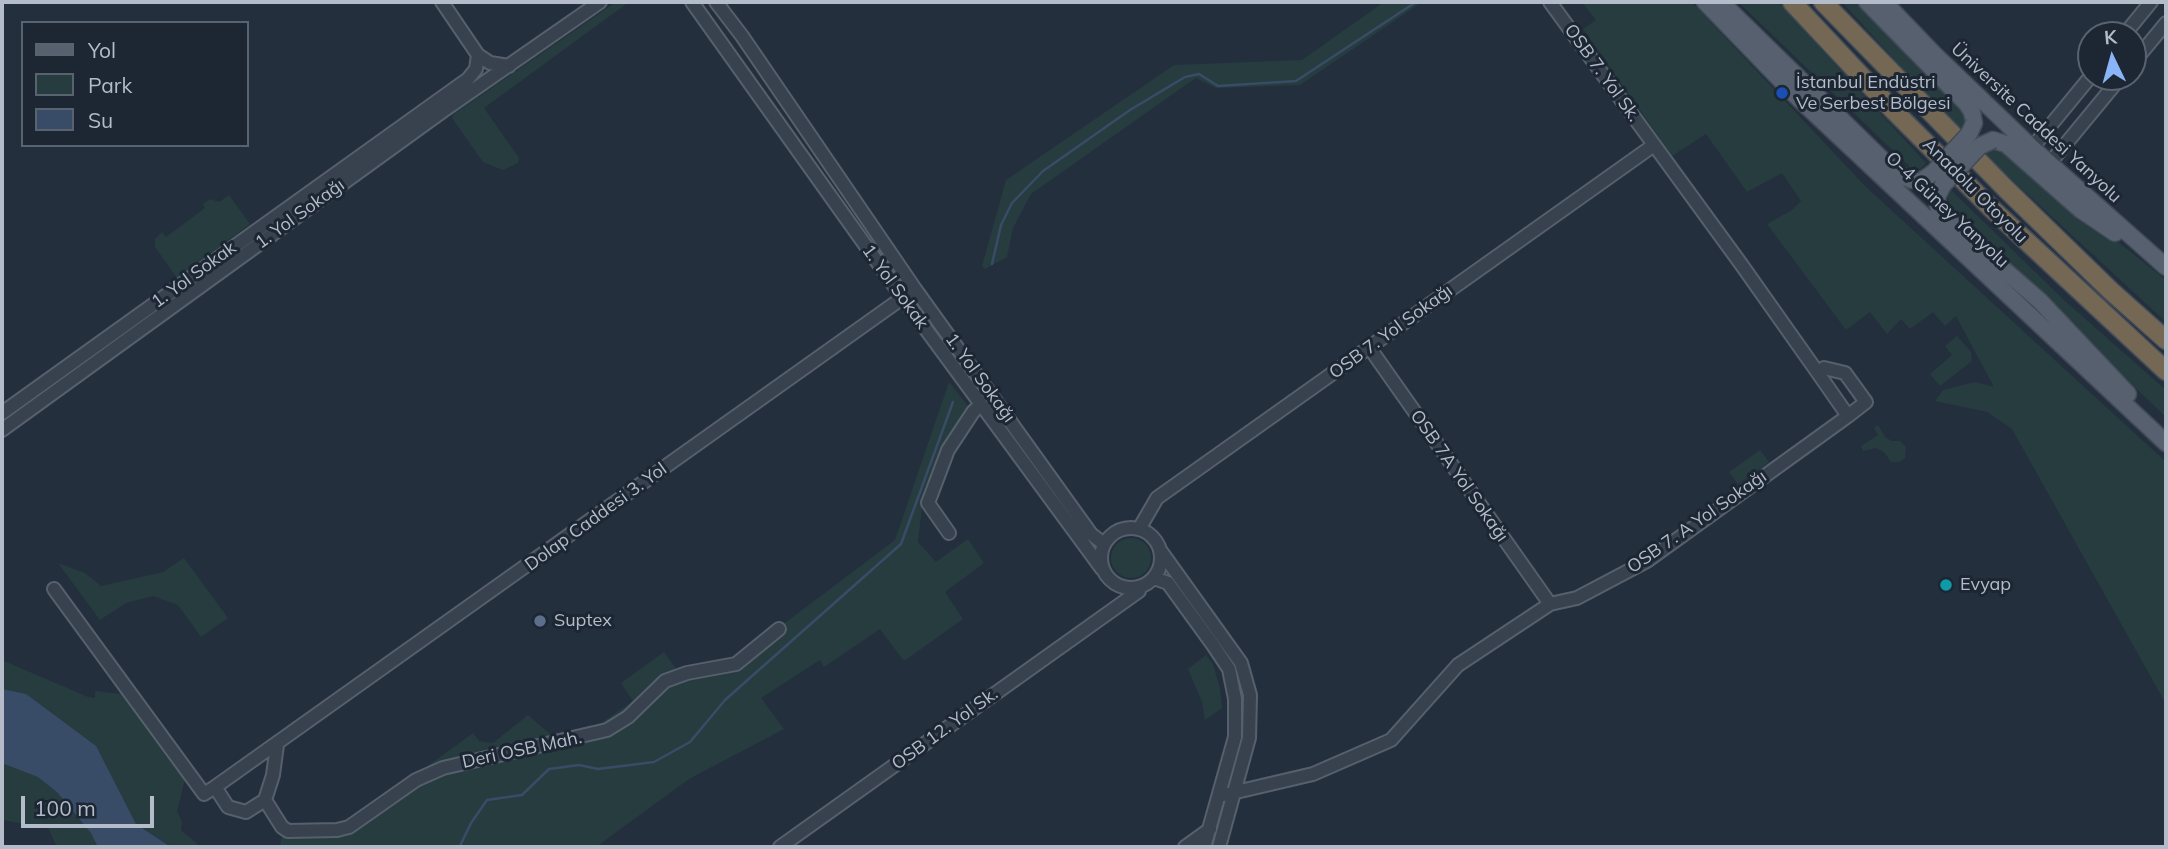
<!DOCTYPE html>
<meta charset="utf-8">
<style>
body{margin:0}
#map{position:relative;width:2168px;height:849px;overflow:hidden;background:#242f3e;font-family:Mulish,sans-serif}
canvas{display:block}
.frame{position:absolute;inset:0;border:4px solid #b4bcc9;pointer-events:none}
.legend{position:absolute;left:21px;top:21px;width:228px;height:126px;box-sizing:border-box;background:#1d2633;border:2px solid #59626f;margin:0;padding:9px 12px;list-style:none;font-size:21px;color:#b4bcc9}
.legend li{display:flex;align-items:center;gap:14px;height:35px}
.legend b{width:35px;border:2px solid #59626f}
.north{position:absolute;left:2077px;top:21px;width:70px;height:70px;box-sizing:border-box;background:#1d2633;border:2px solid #59626f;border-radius:50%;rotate:355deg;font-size:19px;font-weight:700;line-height:28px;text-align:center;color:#b4bcc9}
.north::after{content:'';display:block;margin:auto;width:24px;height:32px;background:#8ab4f8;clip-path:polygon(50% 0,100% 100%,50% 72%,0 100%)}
.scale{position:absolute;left:21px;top:796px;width:133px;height:32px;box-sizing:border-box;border:4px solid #b4bcc9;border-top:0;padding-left:9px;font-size:21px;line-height:24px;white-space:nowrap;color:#b4bcc9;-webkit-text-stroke:5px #1d2633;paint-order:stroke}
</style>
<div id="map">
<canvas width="2168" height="849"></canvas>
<div class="frame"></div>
<ul class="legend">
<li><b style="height:9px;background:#56606e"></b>Yol</li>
<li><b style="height:19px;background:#263c3f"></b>Park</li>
<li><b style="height:19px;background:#394c67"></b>Su</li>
</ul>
<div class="north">K</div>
<div class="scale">100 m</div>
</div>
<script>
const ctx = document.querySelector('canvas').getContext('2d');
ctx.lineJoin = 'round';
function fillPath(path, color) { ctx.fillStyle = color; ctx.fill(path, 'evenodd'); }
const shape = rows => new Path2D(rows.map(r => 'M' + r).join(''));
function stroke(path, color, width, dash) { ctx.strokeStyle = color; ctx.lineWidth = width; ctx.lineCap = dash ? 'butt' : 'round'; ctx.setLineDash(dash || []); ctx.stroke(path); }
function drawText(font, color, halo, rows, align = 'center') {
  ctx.font = font + ' Mulish,sans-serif'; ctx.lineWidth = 6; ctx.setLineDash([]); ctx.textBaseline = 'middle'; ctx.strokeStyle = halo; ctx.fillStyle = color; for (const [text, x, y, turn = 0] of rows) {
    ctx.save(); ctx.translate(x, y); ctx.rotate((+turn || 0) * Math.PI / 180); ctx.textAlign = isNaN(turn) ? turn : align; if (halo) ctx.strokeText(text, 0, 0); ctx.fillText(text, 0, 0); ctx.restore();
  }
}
fillPath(shape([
 [616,2,629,2,484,108,519,158,518,163,503,170,483,162,452,118,454,114],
 [1384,2,1422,2,1300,85,1216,88,1196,78,1187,84,1031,194,1013,228,1007,257,985,269,982,266,1006,180,1174,65,1302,60],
 [1582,2,1692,2,1866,187,2166,462,2166,704,2012,429,1987,412,1935,401,1943,390,1975,382,1994,387,1956,316,1945,326,1933,312,1910,329,1901,319,1887,334,1870,312,1846,330,1767,224,1792,210,1801,201,1782,173,1747,192,1706,134,1672,156,1583,29,1596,20],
 [1738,2,1778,2,1926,163,1920,169,1910,167],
 [1842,2,1864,2,1964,112,1965,125,1960,132],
 [1988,148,2001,149,2166,280,2166,322,1986,156,1985,152],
 [1948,187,2064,300,2166,390,2166,417,1967,227,1951,210,1947,195],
 [229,195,250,224,177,278,155,247,155,239,162,232,166,237,205,208,203,204,210,199,219,202],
 [1957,336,1971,352,1972,361,1940,386,1930,374,1952,355,1945,346],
 [949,382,970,408,943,447,924,490,918,542,936,562,968,539,984,563,945,592,963,619,904,661,880,629,824,667,820,660,761,698,784,729,689,779,596,847,280,847,283,826,341,829,473,733,479,741,493,743,528,715,549,733,581,737,633,701,621,683,664,652,679,673,729,665,895,540],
 [1878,425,1885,437,1892,441,1900,441,1906,447,1905,458,1899,462,1891,462,1884,452,1876,448,1863,451,1861,446,1878,435,1874,428],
 [1760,450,1769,462,1738,484,1729,472],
 '1111 558a20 20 0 1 1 40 0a20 20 0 1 1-40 0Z',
 [184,558,228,618,201,637,178,605,153,596,126,603,100,620,58,563,85,573,101,586,163,572],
 [1206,655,1213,664,1220,688,1222,708,1205,720,1202,702,1188,669],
 [2,660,88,697,95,698,95,691,122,694,185,780,177,811,182,822,181,830,201,847,172,847,136,824,95,746,2,691],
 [2,754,47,779,104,847,57,847,48,828,2,820]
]), '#263c3f');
fillPath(shape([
 [2,689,26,694,96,746,136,824,171,847,98,847,91,833,57,792,38,777,2,763]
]), '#394c67');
stroke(shape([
 [992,264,1001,225,1012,203,1043,171,1130,110,1185,77,1199,74,1218,86,1296,81,1416,2],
 [451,847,460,846,471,823,487,800,522,795,549,769,579,765,598,769,654,762,690,742,725,700,901,544,953,402]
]), '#394c67', 2.5);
const minor = shape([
 [442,2,478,55,490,63,509,66],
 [692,2,903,298,1102,569],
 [716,2,742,36,915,289,1091,534,1104,544],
 [1550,2,1741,264,1818,373,1848,416,1866,402,1845,373,1824,368,1818,373],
 [2124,35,2151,2],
 [2133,63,2166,23],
 [2032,148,2091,76],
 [2050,163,2121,77],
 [1369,347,1550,604],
 [2,413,468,79,476,69,478,55],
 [2,430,443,111,600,2],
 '1101 558a30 30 0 1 1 60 0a30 30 0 1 1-60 0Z',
 [1139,529,1157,498,1654,145],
 [949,533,928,503,948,450,973,412,980,405],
 [1160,550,1241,663,1250,695,1249,738,1219,847],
 [1154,578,1168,583,1213,645,1229,669,1235,699,1235,737,1204,847],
 [54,589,204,794,215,787],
 [277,745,273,775,265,800,246,812,228,807,215,787,915,289],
 [1219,796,1313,774,1391,740,1458,665,1550,604,1577,598,1647,561,1848,416],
 [265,800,282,827,288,831,337,830,349,827,416,780,443,768,607,730,628,717,665,681,687,673,736,664,779,629],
 [780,847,1139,591,1139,588],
 [1185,847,1210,829]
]);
const major = shape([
 [1705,2,1796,96,2166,443],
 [1721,2,1897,174,1912,180,1923,180],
 [1867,2,1967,104,1972,112,1974,123],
 [1884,2,1934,54,2032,148,2166,267],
 [1993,140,2006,144,2081,210,2115,233],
 [1937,197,1939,213,2040,301,2128,394]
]);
const highway = shape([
 [1792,2,1894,111,1991,208,2166,371],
 [1823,2,2006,189,2111,291,2166,340]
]);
stroke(minor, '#565f6c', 16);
stroke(major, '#414a57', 19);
stroke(highway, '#434c59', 21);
stroke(minor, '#38414e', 12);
stroke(major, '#56606e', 16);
stroke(highway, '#746855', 18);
const majorBridge = shape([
 [1923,180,1934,172,1969,134,1974,123],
 [1937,197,1943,185,1980,146,1993,140]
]);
stroke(majorBridge, '#414a57', 19, []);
stroke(majorBridge, '#56606e', 16);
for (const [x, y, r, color] of [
 [1782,93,7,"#1a4fb4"],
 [1946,585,7,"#0f9aa8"],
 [540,621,7,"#5c6f8a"]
]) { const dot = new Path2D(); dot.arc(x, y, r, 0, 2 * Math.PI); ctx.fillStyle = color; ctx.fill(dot); stroke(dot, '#1d2633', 2.5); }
drawText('18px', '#b4bcc9', '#1d2633', [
 ["OSB 7. Yol Sk.",1602,73,54],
 ["Üniversite Caddesi Yanyolu",2036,123,43],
 ["Anadolu Otoyolu",1975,191,45],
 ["O-4 Güney Yanyolu",1947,210,43],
 ["1. Yol Sokağı",300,214,-36],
 ["1. Yol Sokak",194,275,-36],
 ["1. Yol Sokak",895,287,54],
 ["OSB 7. Yol Sokağı",1391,332,-36],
 ["1. Yol Sokağı",980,378,54],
 ["OSB 7A Yol Sokağı",1459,476,55],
 ["Dolap Caddesi 3. Yol",596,517,-36],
 ["OSB 7. A Yol Sokağı",1697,522,-35],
 ["OSB 12. Yol Sk.",945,729,-36],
 ["Deri OSB Mah.",522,750,-12]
]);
drawText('18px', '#b4bcc9', '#1d2633', [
 ["İstanbul Endüstri",1796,83],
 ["Ve Serbest Bölgesi",1796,104],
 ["Evyap",1960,585],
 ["Suptex",554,621]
], 'left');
</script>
